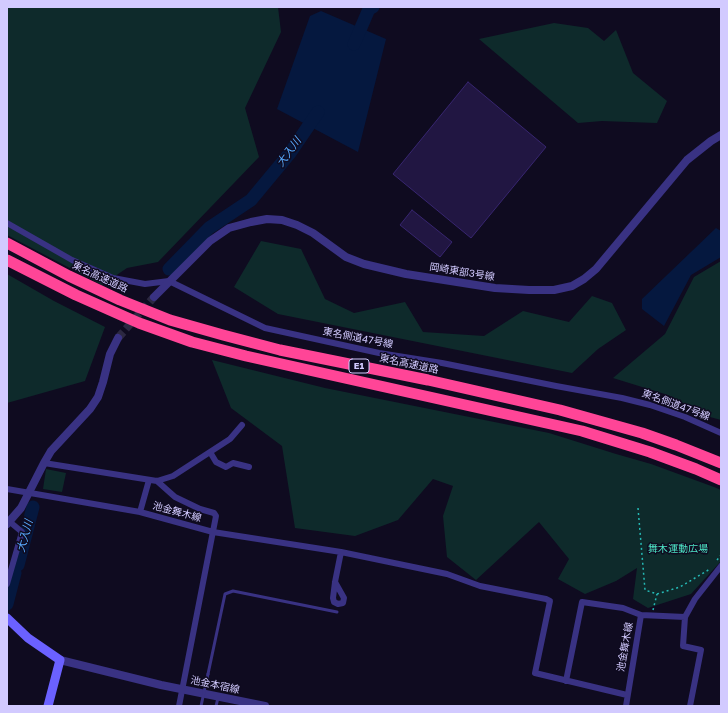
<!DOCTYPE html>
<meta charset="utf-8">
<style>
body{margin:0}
#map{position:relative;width:728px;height:713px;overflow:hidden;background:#0f0b20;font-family:"Golos Text",sans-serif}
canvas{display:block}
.frame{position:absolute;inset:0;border:8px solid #d2caff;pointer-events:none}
</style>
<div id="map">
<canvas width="728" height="713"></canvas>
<div class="frame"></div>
</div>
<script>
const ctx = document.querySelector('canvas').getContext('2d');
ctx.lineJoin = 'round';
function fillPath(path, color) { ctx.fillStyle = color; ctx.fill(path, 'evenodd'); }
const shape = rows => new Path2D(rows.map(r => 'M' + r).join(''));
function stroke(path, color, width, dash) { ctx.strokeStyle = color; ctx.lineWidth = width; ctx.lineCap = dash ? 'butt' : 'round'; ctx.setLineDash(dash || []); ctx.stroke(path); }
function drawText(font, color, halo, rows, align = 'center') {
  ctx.font = font + ' "Golos Text","Noto Sans JP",sans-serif'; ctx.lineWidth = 3; ctx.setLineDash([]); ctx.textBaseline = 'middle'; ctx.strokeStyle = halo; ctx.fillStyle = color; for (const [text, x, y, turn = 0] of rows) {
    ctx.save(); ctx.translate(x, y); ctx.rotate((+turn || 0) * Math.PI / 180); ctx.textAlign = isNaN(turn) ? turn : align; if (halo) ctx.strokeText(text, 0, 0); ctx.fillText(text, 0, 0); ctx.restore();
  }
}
fillPath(shape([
 [7,7,278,7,281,32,245,108,259,157,158,262,127,268,102,285,7,235],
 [554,23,588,28,604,41,616,30,633,73,667,101,657,123,602,121,578,123,479,39],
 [261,241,301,249,325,299,354,313,405,302,423,332,484,336,523,311,569,322,592,296,612,303,626,330,598,349,572,373,278,314,234,287],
 [721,261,721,420,710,417,668,395,613,378,665,334,694,277],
 [7,274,54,301,105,327,85,381,7,403],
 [212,360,325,388,549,433,616,454,651,464,714,487,721,490,721,561,691,594,648,608,633,599,637,568,616,581,585,594,558,579,569,559,539,522,476,580,447,557,443,516,453,486,433,479,398,520,355,536,295,528,282,446,231,408],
 [46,469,66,473,62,492,43,489]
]), '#0e2a2b');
fillPath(shape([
 [321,11,386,39,358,152,277,109,310,16],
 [716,228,721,231,721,257,691,275,664,326,642,309,642,299]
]), '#05183f');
stroke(shape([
 [354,44,369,9,373,7],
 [169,269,209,228,251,200,290,153,318,112],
 [18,565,33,507],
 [7,604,15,573]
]), '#05183f', 13);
const building = shape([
 [468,82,546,147,471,238,393,174,468,82],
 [412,210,452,242,440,257,400,225,412,210]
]);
fillPath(building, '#211642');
stroke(building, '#382670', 1);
stroke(shape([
 [118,338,154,297]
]), '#2c2841', 8, [8, 4]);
stroke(shape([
 [638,508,645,590,657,594,680,587,710,569],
 [717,560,721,555],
 [653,610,657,594]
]), '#25b9b5', 1.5, [2, 3]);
stroke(shape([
 [208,674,225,594,233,591,337,612],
 [216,706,218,698]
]), '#393283', 3);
stroke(shape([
 [7,223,72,260,113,278,145,284,169,281,265,328,379,353,442,363,556,386,622,398,650,405,685,417,721,433],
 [210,452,216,462,226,467,233,463,249,467],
 [44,463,157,481,173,476,230,439,242,425],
 [157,481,175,497,200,509,214,513,216,516,179,706],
 [7,489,140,512,213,532,341,552,447,574,480,586,546,599,550,601,535,673,627,695],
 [140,512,149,480],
 [335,582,344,598,343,603,338,604,334,602,333,598,335,582],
 [335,582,341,552],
 [7,584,22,532,10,522],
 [566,681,582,602,623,608,641,615,685,617],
 [626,706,641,615],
 [690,706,701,650,683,646,685,617,695,599,721,566]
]), '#393283', 6);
stroke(shape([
 [154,297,210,241,229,228,251,222,267,219,282,220,297,225,313,233,346,257,364,264,406,274,495,288,529,290,554,290,572,286,584,279,596,269,687,160,711,141,721,135],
 [7,524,21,508,44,463,51,451,90,409,98,397,103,382,110,354,118,338],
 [60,660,161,685,265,706]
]), '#393283', 8);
stroke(shape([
 [7,618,28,638,60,660,48,706]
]), '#6b61ff', 9);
stroke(shape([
 [7,243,69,276,120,300,170,320,223,335,280,350,428,380,560,410,642,433,676,445,721,463],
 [7,260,76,295,139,323,192,342,246,356,582,431,650,452,696,469,721,480]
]), '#ff4597', 11);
stroke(shape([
 [201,706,208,674]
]), '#393283', 3);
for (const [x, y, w] of [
 [359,366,20]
]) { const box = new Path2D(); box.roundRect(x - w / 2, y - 7, w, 14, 3); ctx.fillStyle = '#0f0b20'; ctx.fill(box); stroke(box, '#d2caff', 1); }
drawText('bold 9px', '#d2caff', null, [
 ["E1",359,366]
]);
drawText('10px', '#d2caff', '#0f0b20', [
 ["岡崎東部3号線",462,272,9],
 ["東名高速道路",100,277,25],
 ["東名側道47号線",358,338,11],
 ["東名高速道路",409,364,12],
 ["東名側道47号線",676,405,20],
 ["池金舞木線",177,512,15],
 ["池金舞木線",625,647,-80],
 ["池金本宿線",215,685,12]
]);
drawText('10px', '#4ee7c7', '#0f0b20', [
 ["舞木運動広場",678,549]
]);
drawText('italic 11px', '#58abff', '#0f0b20', [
 ["大入川",289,152,-54],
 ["大入川",25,536,-75]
]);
</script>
